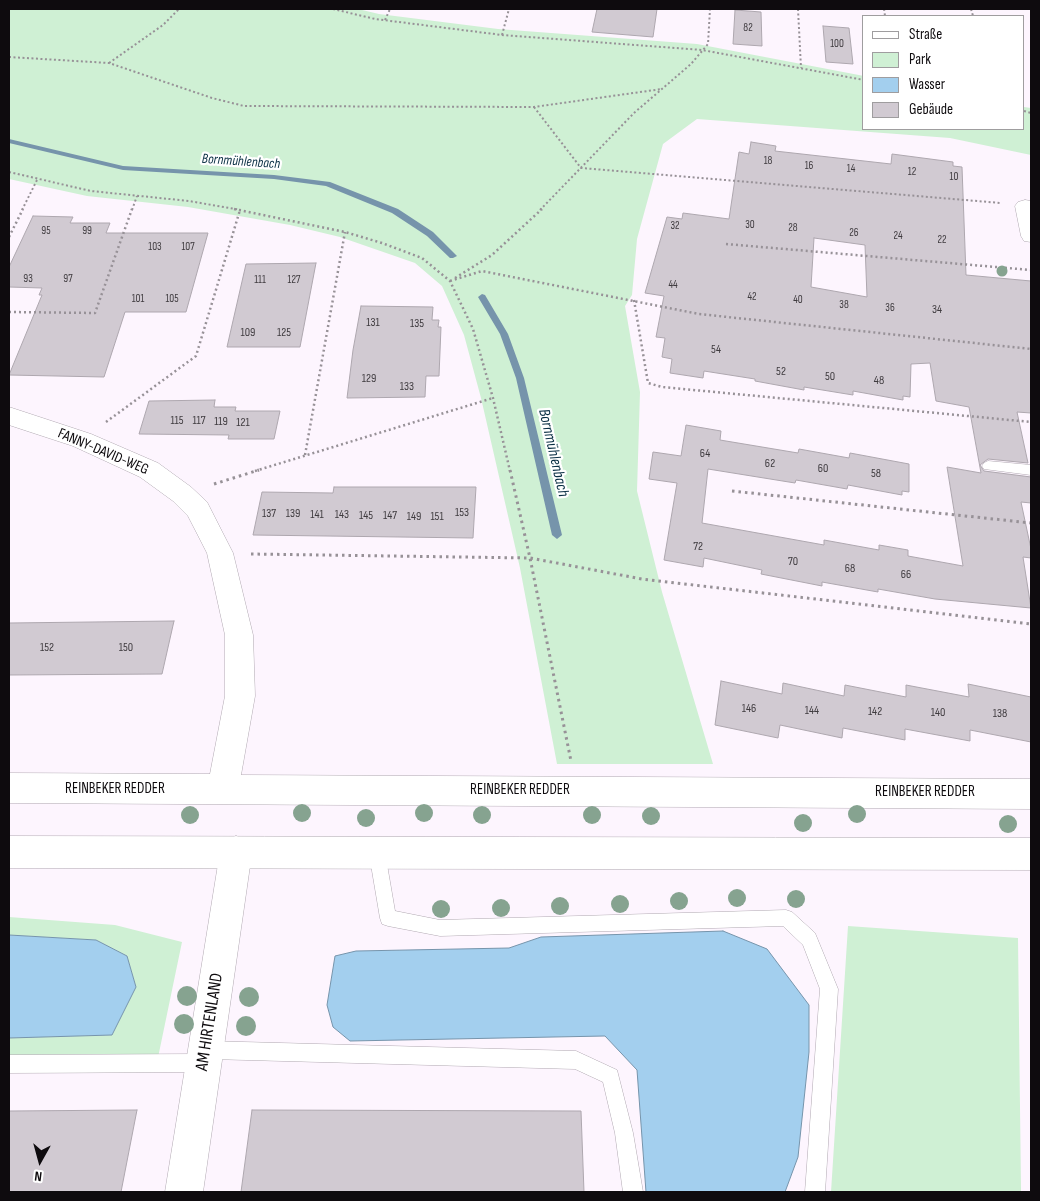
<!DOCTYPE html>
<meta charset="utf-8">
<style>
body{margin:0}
#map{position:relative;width:1040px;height:1201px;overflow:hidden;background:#fdf5fe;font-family:"Sofia Sans Condensed",sans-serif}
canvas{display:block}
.frame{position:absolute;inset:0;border:10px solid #0e0b0e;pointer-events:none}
.legend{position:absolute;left:862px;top:15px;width:162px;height:115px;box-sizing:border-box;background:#fff;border:1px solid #9f9d9f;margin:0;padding:6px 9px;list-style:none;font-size:15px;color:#0e0b0e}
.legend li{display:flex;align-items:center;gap:10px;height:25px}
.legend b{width:25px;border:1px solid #9f9d9f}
.north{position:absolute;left:15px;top:1136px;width:50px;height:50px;-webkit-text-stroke:4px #fff;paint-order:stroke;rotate:187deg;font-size:14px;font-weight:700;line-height:20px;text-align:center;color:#0e0b0e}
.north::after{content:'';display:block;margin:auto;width:18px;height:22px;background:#0e0b0e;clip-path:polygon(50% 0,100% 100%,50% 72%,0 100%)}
</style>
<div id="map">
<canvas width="1040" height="1201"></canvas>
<div class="frame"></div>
<ul class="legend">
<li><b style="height:6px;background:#fff"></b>Straße</li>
<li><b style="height:14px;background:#cff0d4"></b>Park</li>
<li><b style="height:14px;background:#a3cfee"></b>Wasser</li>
<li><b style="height:14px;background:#d1cad2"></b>Gebäude</li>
</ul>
<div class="north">N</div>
</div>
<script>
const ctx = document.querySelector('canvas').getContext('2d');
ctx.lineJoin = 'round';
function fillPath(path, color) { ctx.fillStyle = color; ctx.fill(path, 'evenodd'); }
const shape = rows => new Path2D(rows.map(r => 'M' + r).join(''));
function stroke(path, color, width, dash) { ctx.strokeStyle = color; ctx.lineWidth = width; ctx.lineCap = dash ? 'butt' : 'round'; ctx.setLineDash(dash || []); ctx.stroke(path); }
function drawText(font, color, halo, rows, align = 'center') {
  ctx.font = font + ' "Sofia Sans Condensed",sans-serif'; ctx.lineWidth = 4.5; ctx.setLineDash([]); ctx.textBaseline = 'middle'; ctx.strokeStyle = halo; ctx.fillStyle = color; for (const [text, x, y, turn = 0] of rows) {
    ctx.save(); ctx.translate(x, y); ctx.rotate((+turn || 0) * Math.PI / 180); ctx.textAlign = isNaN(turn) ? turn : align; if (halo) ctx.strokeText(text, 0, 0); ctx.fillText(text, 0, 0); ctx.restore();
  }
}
fillPath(shape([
 [9,9,358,9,379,14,498,29,697,44,864,76,864,129,1024,129,1024,107,1031,108,1031,155,950,138,697,119,663,144,637,239,632,295,625,306,640,392,637,491,662,592,713,764,557,764,520,568,481,398,464,335,442,286,415,263,340,237,290,225,188,207,87,196,9,179],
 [9,917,115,925,182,942,155,1072,9,1073,9,1038,112,1035,136,987,127,956,96,940,9,935],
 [848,926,1018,938,1021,1192,831,1192]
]), '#cff0d4');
const water = shape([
 [723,931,767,949,809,1005,809,1052,798,1157,785,1192,646,1192,637,1070,605,1036,350,1041,333,1027,327,1005,335,956,356,951,509,948,541,937,723,931],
 [9,935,96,940,127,956,136,987,112,1035,9,1038,9,935]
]);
fillPath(water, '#a3cfee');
stroke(water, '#7694ab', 1);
fillPath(shape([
 [9,139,123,166,274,175,330,182,398,209,433,232,457,256,453,258,450,258,427,236,392,213,326,186,274,179,123,170,9,143,9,139],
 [482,294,485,295,508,334,524,378,562,535,557,539,552,535,516,378,500,334,478,297,482,294]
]), '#7694ab');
const building = shape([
 [597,9,657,9,653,37,592,32,597,9],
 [735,10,761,12,762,46,733,44,735,10],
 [823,26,849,28,853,64,826,62,823,26],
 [751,142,776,146,775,151,891,164,892,154,953,162,953,166,962,167,966,275,1031,281,1031,413,1017,412,1028,463,988,459,980,465,984,471,1031,477,1031,503,1021,502,1031,549,1031,558,1023,557,1031,608,935,599,878,589,878,592,822,582,822,586,761,574,762,570,704,558,703,567,664,560,677,483,649,479,653,452,681,456,686,425,721,431,720,440,798,453,799,449,849,458,850,453,909,464,909,492,902,491,902,495,848,485,847,489,796,480,795,483,708,469,702,523,824,545,824,540,879,550,879,545,908,550,908,556,963,566,947,467,981,473,969,407,936,401,930,363,911,364,910,397,903,396,903,400,853,391,853,395,804,387,804,390,755,381,755,379,704,371,703,378,670,373,672,359,662,357,665,338,656,337,664,296,645,293,667,217,682,219,683,213,729,219,739,152,749,154,751,142],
 [814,238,865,245,867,297,811,287,814,238],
 [33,216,73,217,70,223,110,223,106,233,208,233,186,312,125,312,104,377,9,375,42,295,39,295,42,288,9,287,9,267,33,216],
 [316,263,300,347,227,347,246,264,316,263],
 [361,306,433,307,432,320,439,320,438,327,441,327,439,376,426,376,425,397,347,398,353,350,361,306],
 [215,400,214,407,236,407,235,411,280,411,274,439,228,439,229,435,139,434,149,401,215,400],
 [334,487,476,487,473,538,253,535,262,492,333,493,334,487],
 [174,621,162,674,9,675,9,623,174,621],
 [721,681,782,694,783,683,844,696,845,685,906,697,906,685,969,697,968,684,1031,697,1031,742,970,730,970,741,905,729,905,740,843,728,842,738,780,725,778,738,715,725,721,681],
 [137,1110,121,1192,9,1192,9,1111,137,1110],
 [252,1110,581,1111,584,1192,241,1192,252,1110]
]);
fillPath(building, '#d1cad2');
stroke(building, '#aea7af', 1);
const lane = shape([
 [988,461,1031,465,1031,475,984,469,982,466,984,463,988,461],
 [377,845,383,847,385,853,395,911,440,920,786,910,792,912,815,933,838,989,825,1192,805,1192,820,989,803,945,783,926,440,936,388,926,382,924,380,918,369,853,371,847,377,845],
 [206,1041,576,1051,617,1070,633,1133,643,1192,623,1192,615,1133,603,1082,575,1069,210,1059,212,1063,209,1069,203,1072,9,1073,9,1055,199,1054,197,1050,200,1044,206,1041]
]);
const street = shape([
 [1025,200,1031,201,1031,242,1024,241,1021,236,1015,206,1018,202,1025,200],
 [9,407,91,434,158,463,191,487,207,502,233,553,253,635,255,696,241,775,1031,779,1031,809,9,803,9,773,210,774,225,696,225,635,207,553,188,516,173,501,140,477,73,446,9,425,9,407],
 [236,836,247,841,252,852,203,1192,165,1192,220,852,225,841,236,836]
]);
const secondary = shape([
 [9,836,1031,838,1031,870,9,868,9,836]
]);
stroke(lane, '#b1a9b2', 1);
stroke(street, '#b1a9b2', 1);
stroke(secondary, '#b1a9b2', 1);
stroke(shape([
 [333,9,375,19,502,35,702,50,864,80],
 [798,9,801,68],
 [884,9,885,16],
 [971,9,973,16],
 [385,20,390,9],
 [502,35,509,9],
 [9,57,109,63,212,98,244,106,534,107,662,89],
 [109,63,163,25,179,9],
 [534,107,581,168,1001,203],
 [1024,111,1031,113],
 [9,172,91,191,189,201,241,210],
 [22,210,37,180],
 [132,210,137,196],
 [540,210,634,113,691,64,708,44,710,9]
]), '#979197', 2, [2, 2.5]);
stroke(shape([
 [234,209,345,232,382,243,422,258,450,281,473,329,493,398,510,471],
 [9,237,23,209],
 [726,244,1031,270],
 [455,278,492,255,542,209],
 [450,281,482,271,699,314,1031,349],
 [634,300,648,383,662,387,1031,422],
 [9,312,95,313,132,209],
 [106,422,196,356,240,210],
 [305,455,345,232],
 [255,471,493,398]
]), '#979197', 2.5, [2, 3]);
stroke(shape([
 [510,470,530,558,571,761],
 [214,484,259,470],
 [732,491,1031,523],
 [251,554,530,558,642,579,1031,624]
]), '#979197', 3, [2.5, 4]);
fillPath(lane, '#fff');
fillPath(street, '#fff');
fillPath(secondary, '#fff');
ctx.fillStyle = '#86a390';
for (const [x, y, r] of [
 [1002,271,5.5],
 [302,813,9],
 [424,813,9],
 [857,814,9],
 [190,815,9],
 [482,815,9],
 [592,815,9],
 [651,816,9],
 [366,818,9],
 [803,823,9],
 [1008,824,9],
 [737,898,9],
 [796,899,9],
 [679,901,9],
 [620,904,9],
 [560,906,9],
 [501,908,9],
 [441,909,9],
 [187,996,10],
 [249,997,10],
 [184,1024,10],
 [246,1026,10]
]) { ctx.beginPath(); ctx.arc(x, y, r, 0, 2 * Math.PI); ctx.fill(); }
drawText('11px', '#3f3b3f', null, [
 ["82",748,28],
 ["100",837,44],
 ["18",768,161],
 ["16",809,166],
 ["14",851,169],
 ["12",912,172],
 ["10",954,177],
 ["30",750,225],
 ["32",675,226],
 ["28",793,228],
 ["95",46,231],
 ["99",87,231],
 ["26",854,233],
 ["24",898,236],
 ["22",942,240],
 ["103",155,247],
 ["107",188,247],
 ["93",28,279],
 ["97",68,279],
 ["111",260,280],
 ["127",294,280],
 ["44",673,285],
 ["42",752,297],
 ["101",138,299],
 ["105",172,299],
 ["40",798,300],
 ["38",844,305],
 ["36",890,308]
]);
drawText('12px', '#3f3b3f', null, [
 ["34",937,310],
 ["131",373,323],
 ["135",417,324],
 ["109",248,333],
 ["125",284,333],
 ["54",716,350],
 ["52",781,372],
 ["50",830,377],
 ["129",369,379],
 ["48",879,381],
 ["133",407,387],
 ["115",177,421],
 ["117",199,421],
 ["119",221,422],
 ["121",243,423],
 ["64",705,454],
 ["62",770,464],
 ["60",823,469],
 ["58",876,474],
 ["153",462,513],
 ["137",269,514],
 ["139",293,514],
 ["141",317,515],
 ["143",342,515],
 ["145",366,516],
 ["147",390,516],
 ["149",414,517],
 ["151",437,517],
 ["72",698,547],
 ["70",793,562],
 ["68",850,569],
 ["66",906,575],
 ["152",47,648],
 ["150",126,648],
 ["146",749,709],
 ["144",812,711],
 ["142",875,712],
 ["140",938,713],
 ["138",1000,714]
]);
drawText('italic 14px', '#0a2f44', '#fff', [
 ["Bornmühlenbach",241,162,4]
]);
drawText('15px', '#0e0b0e', '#fff', [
 ["FANNY-DAVID-WEG",103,452,23],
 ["REINBEKER REDDER",115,789],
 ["REINBEKER REDDER",520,790],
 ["REINBEKER REDDER",925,792]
]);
drawText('italic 16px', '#0a2f44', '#fff', [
 ["Bornmühlenbach",553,453,77]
]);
drawText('18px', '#0e0b0e', '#fff', [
 ["AM HIRTENLAND",210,1022,-81]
]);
</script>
